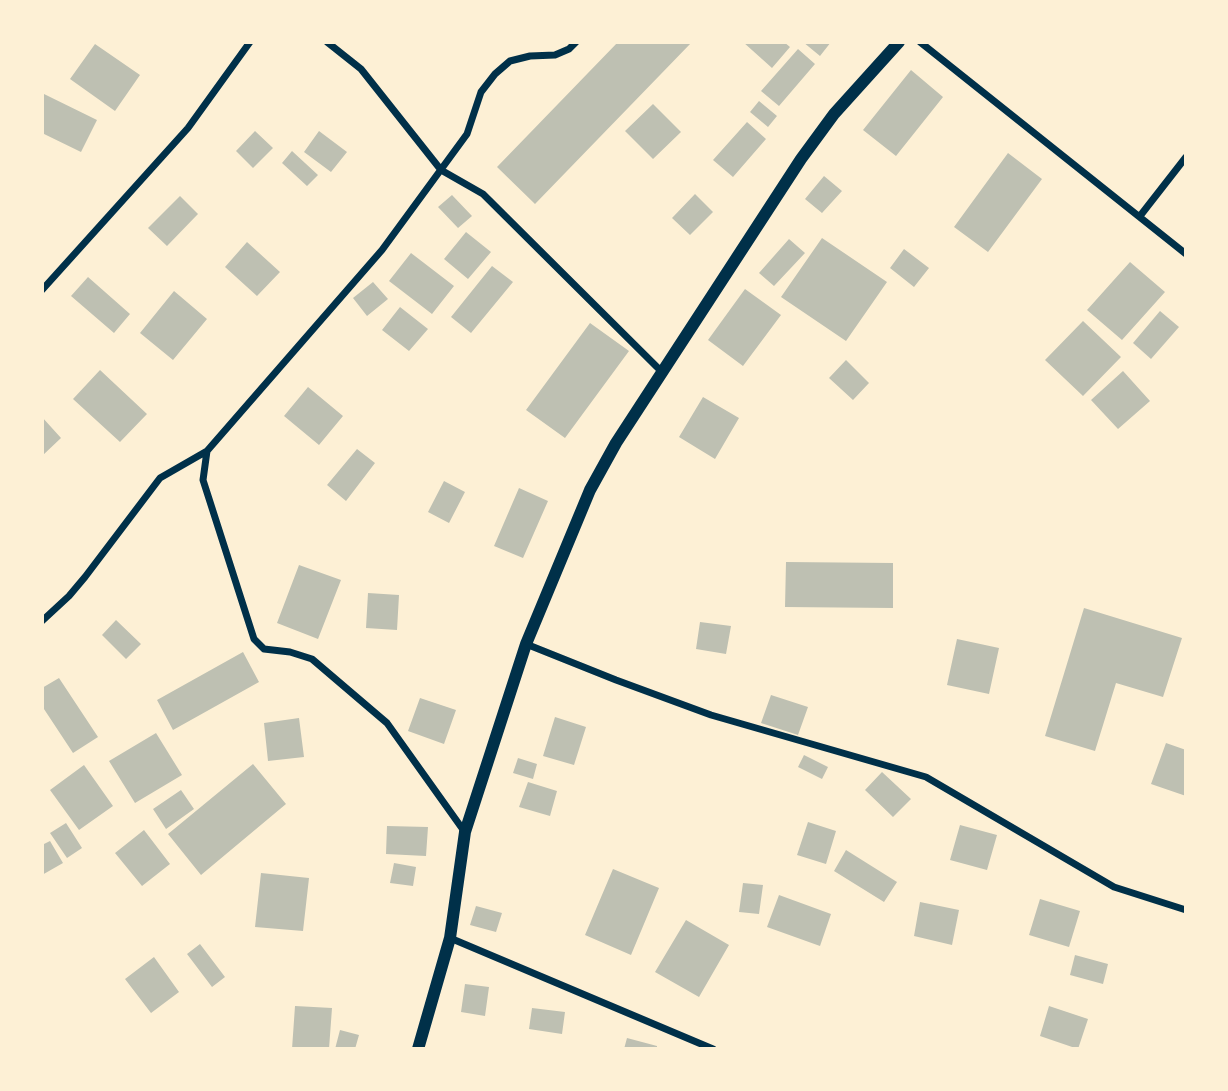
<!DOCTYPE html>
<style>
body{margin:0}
#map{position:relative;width:1228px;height:1091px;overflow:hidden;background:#fdf0d5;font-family:Mulish,sans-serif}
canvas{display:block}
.frame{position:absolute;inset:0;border:44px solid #fdf0d5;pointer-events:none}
</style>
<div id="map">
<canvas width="1228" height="1091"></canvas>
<div class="frame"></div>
</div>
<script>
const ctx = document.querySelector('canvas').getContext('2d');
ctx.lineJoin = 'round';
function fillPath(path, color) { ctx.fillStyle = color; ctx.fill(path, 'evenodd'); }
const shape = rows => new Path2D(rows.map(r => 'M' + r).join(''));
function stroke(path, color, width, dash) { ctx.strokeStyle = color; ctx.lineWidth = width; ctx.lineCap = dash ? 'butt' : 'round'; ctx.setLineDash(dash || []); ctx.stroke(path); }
fillPath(shape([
 [618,42,692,42,535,204,497,167],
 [743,42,784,42,790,47,772,68],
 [803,42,831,42,820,56],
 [95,44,140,75,115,111,70,79],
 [798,49,815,64,779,106,761,91],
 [911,70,943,97,896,156,863,130],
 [44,94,97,120,81,152,42,133,42,98],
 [759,101,777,116,768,127,750,112],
 [653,104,681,132,653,159,625,131],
 [747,122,766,139,733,177,713,160],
 [255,131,273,148,253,168,236,151],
 [319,131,347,152,331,172,304,152],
 [292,151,318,175,307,186,282,163],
 [1008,153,1042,179,988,252,954,227],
 [824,176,842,191,822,213,805,199],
 [695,194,713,212,690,235,672,218],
 [452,195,472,216,458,228,438,207],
 [180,196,198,214,167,246,148,228],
 [466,232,491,252,468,279,444,259],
 [822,238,887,282,846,341,781,297],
 [789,239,805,253,774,286,759,273],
 [247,242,280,272,257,296,225,267],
 [904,249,929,268,914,287,890,268],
 [411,253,454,286,432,314,389,281],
 [1130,262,1165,292,1122,340,1087,310],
 [492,266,513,282,471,333,451,317],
 [88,277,130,314,114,333,71,296],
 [373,282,388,299,367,316,353,298],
 [745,289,781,315,743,366,708,340],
 [174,291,207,319,173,360,140,333],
 [400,307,428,329,409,351,382,330],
 [1160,311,1179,327,1151,359,1133,343],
 [1083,321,1121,357,1083,396,1045,360],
 [590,323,629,351,565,438,526,410],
 [846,360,869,383,853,400,829,378],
 [100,370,147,414,120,442,73,399],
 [1123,371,1150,401,1118,429,1091,400],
 [308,387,343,416,319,445,284,416],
 [703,397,739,418,715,459,679,437],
 [42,417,61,438,42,456],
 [357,449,375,463,346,501,327,485],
 [444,481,465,492,449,523,428,512],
 [519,488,548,501,523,558,494,546],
 [786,562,893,563,893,608,785,607],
 [299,565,341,580,318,639,277,623],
 [368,593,399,595,397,630,366,628],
 [1084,608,1182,638,1163,697,1116,683,1095,751,1045,736],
 [116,620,141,644,126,659,102,635],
 [700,622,731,626,726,654,696,649],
 [957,639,999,648,989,694,947,685],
 [243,652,259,682,173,730,157,700],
 [59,678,98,737,73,753,42,706,42,688],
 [771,695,808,707,798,735,761,723],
 [420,698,456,710,444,744,408,731],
 [555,717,586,727,574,765,543,756],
 [299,718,304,757,268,761,264,723],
 [156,733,182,775,135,803,109,761],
 [1166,743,1186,750,1186,796,1151,784],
 [804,755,828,767,822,779,798,767],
 [518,758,537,764,533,779,513,773],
 [253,764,286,804,201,875,168,834],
 [84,765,113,806,79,830,50,790],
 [882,772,911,799,893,817,865,790],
 [528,782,557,791,550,816,519,807],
 [181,790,194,809,166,829,153,809],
 [808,822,836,831,826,864,797,855],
 [66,823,82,848,67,858,50,833],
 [960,825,997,835,987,870,950,860],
 [387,826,428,827,426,856,386,854],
 [144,830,170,864,142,886,115,853],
 [50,841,63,863,42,875,42,845],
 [846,850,897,882,884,902,834,871],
 [394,863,416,867,413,886,390,883],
 [613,869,659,888,631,955,585,935],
 [261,873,309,878,303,931,255,927],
 [743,883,763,885,759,914,739,912],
 [779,895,831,914,820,946,767,927],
 [1040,899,1080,911,1069,947,1029,935],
 [920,902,959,910,952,945,914,936],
 [476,906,502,913,496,932,470,925],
 [686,920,729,945,699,997,655,972],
 [200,944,225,977,212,987,187,954],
 [1075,955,1108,964,1103,984,1070,975],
 [154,957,179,992,151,1013,125,979],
 [465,984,489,987,485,1016,461,1012],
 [295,1006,332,1008,329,1049,292,1049],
 [1049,1006,1088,1019,1078,1049,1040,1036],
 [532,1008,565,1012,562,1034,529,1029],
 [340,1030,359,1035,355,1049,335,1049],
 [627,1038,657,1046,657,1049,624,1049]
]), '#bec0b2');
stroke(shape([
 [327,42,361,69,441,170,483,194,662,372],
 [920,42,1186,254],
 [1140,216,1186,157],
 [42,290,188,128,250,42],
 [42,621,69,596,85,577,160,478,207,451],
 [526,644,616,680,711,715,926,777,1114,887,1186,910],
 [464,831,387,723,312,659,290,652,264,649,254,639,203,480,207,451,382,250,467,134,481,92,495,74,510,61,530,56,555,55,569,49,576,42],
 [450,938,713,1049]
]), '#003049', 7);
stroke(shape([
 [418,1049,450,938,465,832,526,644,590,490,616,443,801,159,834,114,899,42]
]), '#003049', 12);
</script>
